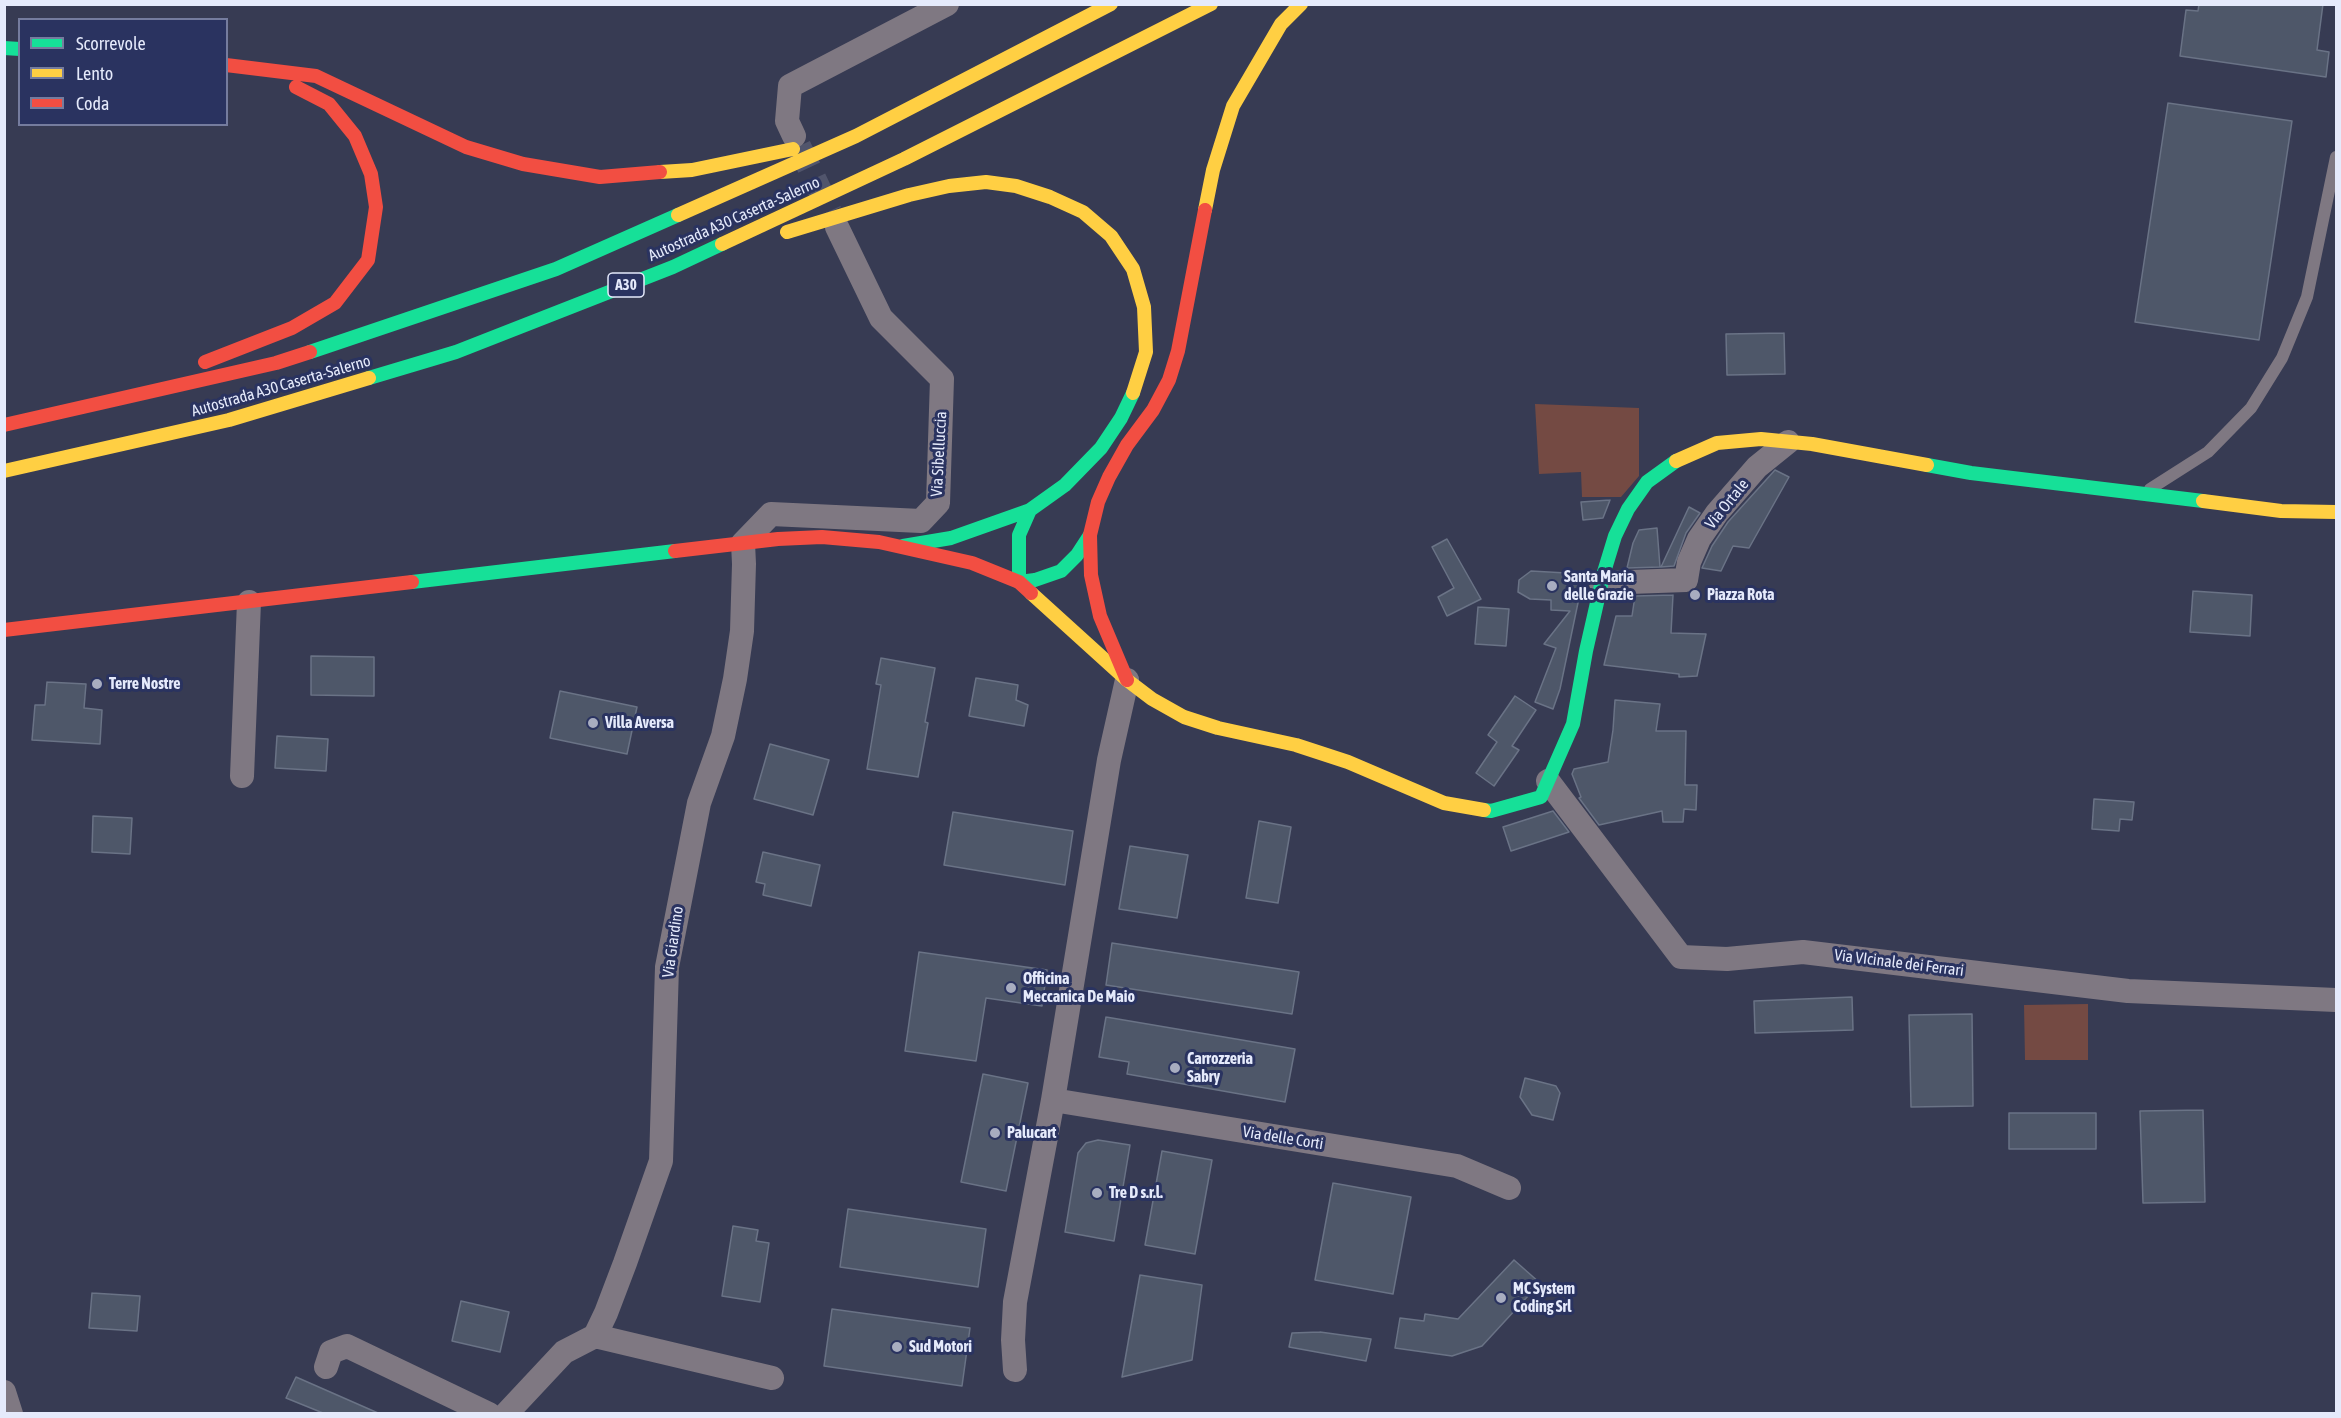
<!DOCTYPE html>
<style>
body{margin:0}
#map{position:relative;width:2341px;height:1418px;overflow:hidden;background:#373b53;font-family:"Asap Condensed",sans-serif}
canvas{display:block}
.frame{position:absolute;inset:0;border:6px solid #e5eafb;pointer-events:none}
.legend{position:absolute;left:18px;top:18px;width:210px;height:108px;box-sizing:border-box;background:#2a3360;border:2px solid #757c9e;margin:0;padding:8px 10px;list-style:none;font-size:18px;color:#e5eafb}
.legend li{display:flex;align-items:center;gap:12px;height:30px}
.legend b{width:30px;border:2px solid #757c9e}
</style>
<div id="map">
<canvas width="2341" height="1418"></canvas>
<div class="frame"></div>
<ul class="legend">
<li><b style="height:8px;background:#16e098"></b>Scorrevole</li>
<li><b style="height:8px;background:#ffcf43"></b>Lento</li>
<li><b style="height:8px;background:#f24e42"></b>Coda</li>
</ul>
</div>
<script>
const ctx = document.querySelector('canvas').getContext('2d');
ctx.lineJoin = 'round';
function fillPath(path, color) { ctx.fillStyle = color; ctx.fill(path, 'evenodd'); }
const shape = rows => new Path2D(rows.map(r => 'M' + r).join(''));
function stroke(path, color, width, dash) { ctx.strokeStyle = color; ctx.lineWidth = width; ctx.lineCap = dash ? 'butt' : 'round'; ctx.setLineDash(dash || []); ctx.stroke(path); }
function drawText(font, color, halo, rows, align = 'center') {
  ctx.font = font + ' "Asap Condensed",sans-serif'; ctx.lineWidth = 6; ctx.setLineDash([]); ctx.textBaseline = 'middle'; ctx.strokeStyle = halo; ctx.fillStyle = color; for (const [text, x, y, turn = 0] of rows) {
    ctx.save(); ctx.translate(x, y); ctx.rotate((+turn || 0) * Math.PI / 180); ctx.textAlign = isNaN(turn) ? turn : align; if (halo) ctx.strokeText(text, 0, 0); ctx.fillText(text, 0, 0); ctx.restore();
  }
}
fillPath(shape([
 [1535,404,1639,408,1639,476,1621,497,1582,497,1581,472,1539,474],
 [2088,1004,2088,1060,2025,1060,2024,1005]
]), '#744a43');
const building = shape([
 [2199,4,2323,4,2317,50,2329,52,2326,77,2180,56,2186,10,2198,11,2199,4],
 [2168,103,2292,121,2259,340,2135,322,2168,103],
 [1784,333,1785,374,1727,375,1726,334,1784,333],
 [1775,470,1789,477,1749,548,1733,546,1721,571,1702,568,1712,546,1728,522,1775,470],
 [1610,500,1603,518,1583,520,1581,502,1610,500],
 [1689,507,1700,513,1686,533,1674,566,1661,567,1689,507],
 [1657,528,1660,567,1627,568,1633,543,1639,530,1657,528],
 [1447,539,1481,599,1447,616,1438,597,1454,588,1432,547,1447,539],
 [1531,571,1584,574,1560,689,1553,709,1535,702,1556,648,1544,644,1570,611,1551,610,1551,600,1530,599,1518,592,1519,580,1531,571],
 [2193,591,2252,595,2250,636,2190,632,2193,591],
 [1673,595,1671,633,1706,634,1697,676,1679,677,1679,674,1604,665,1616,616,1632,616,1635,596,1673,595],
 [1478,607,1509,609,1506,646,1475,644,1478,607],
 [311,656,374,657,374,696,311,695,311,656],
 [881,658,935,668,925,722,928,723,918,777,867,769,881,685,876,684,881,658],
 [976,678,1018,685,1016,700,1028,705,1024,726,969,716,976,678],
 [47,682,86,684,84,708,102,710,100,744,32,740,35,705,45,705,47,682],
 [560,691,637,707,627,754,550,738,560,691],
 [1515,696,1536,710,1512,746,1519,750,1494,786,1476,773,1497,742,1488,735,1515,696],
 [1615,700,1660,704,1656,731,1686,731,1685,785,1697,785,1696,810,1684,809,1683,822,1663,822,1662,811,1599,825,1579,798,1581,797,1572,774,1574,769,1608,762,1613,730,1615,700],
 [277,736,328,739,326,771,275,768,277,736],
 [770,744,829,760,813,815,754,799,770,744],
 [2094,799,2134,802,2132,820,2120,819,2119,831,2092,829,2094,799],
 [1553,811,1569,832,1511,851,1503,827,1553,811],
 [953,812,1073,831,1065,885,944,865,953,812],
 [93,816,132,818,130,854,92,852,93,816],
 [1259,821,1291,827,1278,903,1246,898,1259,821],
 [1130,846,1188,855,1177,918,1119,909,1130,846],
 [763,852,820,865,811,906,763,895,765,884,756,882,763,852],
 [1112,943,1299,972,1292,1014,1106,985,1112,943],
 [919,952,1047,970,1042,1006,986,998,976,1061,905,1051,919,952],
 [1852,997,1853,1030,1755,1033,1754,1001,1852,997],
 [1972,1014,1973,1106,1911,1107,1909,1015,1972,1014],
 [1106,1017,1295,1049,1285,1102,1127,1074,1129,1062,1099,1057,1106,1017],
 [983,1074,1028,1083,1006,1191,961,1182,983,1074],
 [1525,1078,1556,1086,1560,1093,1553,1120,1532,1115,1520,1097,1525,1078],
 [2203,1110,2205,1202,2143,1203,2140,1111,2203,1110],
 [2009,1113,2096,1113,2096,1149,2009,1149,2009,1113],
 [1098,1140,1130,1145,1114,1241,1065,1232,1078,1153,1086,1143,1098,1140],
 [1162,1151,1212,1160,1195,1254,1145,1245,1162,1151],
 [1333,1183,1411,1197,1393,1294,1315,1280,1333,1183],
 [848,1209,986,1229,978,1287,840,1267,848,1209],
 [733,1226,758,1230,756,1241,769,1243,760,1302,722,1296,733,1226],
 [1514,1260,1540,1283,1482,1346,1452,1356,1395,1348,1400,1318,1424,1321,1425,1314,1458,1319,1514,1260],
 [1140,1275,1202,1285,1192,1360,1122,1377,1140,1275],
 [92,1293,140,1296,137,1331,89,1328,92,1293],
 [461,1301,509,1312,500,1352,452,1341,461,1301],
 [832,1309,970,1328,962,1386,824,1366,832,1309],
 [1320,1332,1371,1339,1366,1361,1289,1347,1292,1333,1320,1332],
 [296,1377,378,1413,323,1413,286,1398,296,1377]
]);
fillPath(building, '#4e5769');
stroke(building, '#6a7386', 1.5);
stroke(shape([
 [799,146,830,212]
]), '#51556c', 24, [24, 12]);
stroke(shape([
 [2150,489,2208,452,2251,408,2282,358,2307,297,2336,157]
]), '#7f7882', 12);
stroke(shape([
 [794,136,787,121,790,86,947,4],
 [1601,583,1686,580,1689,562,1699,539,1717,513,1757,467,1788,442],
 [242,776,249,602],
 [1548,781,1681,957,1727,959,1803,952,2128,991,2336,1000],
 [1053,1100,1457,1166,1509,1188],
 [595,1336,606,1313,625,1263,661,1161,667,967,699,803,723,736,735,679,742,631,744,564,743,543,771,514,921,521,938,503,942,379,881,318,837,227],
 [326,1367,331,1352,347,1346,489,1414],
 [1015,1370,1013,1340,1015,1302,1053,1100,1109,760,1127,680],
 [4,1392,11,1414],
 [506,1414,564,1352,595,1336,772,1378]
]), '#7f7882', 24);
stroke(shape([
 [4,48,20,49],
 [310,352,556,269,678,215],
 [369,378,456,352,673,267,722,244],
 [1927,465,1971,473,2203,501],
 [1030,510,1019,535,1019,582,1035,580,1061,571,1077,555,1090,535],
 [903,546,951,538,1030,510,1065,485,1101,448,1121,418,1133,393],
 [412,582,675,551],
 [1484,810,1491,811,1541,797,1573,724,1586,651,1604,572,1615,536,1628,509,1647,482,1676,461]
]), '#16e098', 14);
stroke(shape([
 [660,172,692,170,793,149],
 [1205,210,1213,170,1233,106,1281,24,1301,4],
 [678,215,856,136,1111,4],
 [787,232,909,195,949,186,986,182,1016,186,1050,197,1083,212,1111,236,1133,269,1144,307,1146,352,1133,393],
 [722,244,904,159,1211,4],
 [1676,461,1717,443,1761,439,1812,444,1927,465],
 [4,471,229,420,369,378],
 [2203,501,2281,511,2336,512],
 [1031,593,1127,680,1152,699,1184,717,1218,728,1296,745,1348,762,1444,803,1484,810]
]), '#ffcf43', 14);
stroke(shape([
 [226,65,316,76,466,147,523,164,600,177,660,172],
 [205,362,292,328,335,303,368,260,376,207,371,174,355,136,329,104,296,87],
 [4,425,276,363,310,352],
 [675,551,778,539,822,537,879,542,972,563,1019,582,1031,593],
 [4,630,412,582],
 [1127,680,1100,616,1091,575,1090,535,1098,502,1109,477,1127,445,1153,410,1169,380,1178,351,1205,210]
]), '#f24e42', 14);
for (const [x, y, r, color] of [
 [1552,586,6,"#a8adc0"],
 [1695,595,6,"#a8adc0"],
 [97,684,6,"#a8adc0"],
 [593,723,6,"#a8adc0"],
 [1011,988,6,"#a8adc0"],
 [1175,1068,6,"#a8adc0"],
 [995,1133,6,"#a8adc0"],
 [1097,1193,6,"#a8adc0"],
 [1501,1298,6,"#a8adc0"],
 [897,1347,6,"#a8adc0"]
]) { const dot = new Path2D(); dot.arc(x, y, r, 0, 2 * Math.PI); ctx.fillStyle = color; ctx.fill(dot); stroke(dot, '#2a3360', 2); }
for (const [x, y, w] of [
 [626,285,36]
]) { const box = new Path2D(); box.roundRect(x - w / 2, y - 12, w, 24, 4.5); ctx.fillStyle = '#2a3360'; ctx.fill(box); stroke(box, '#e5eafb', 1.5); }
drawText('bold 15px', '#e5eafb', null, [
 ["A30",626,285]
]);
drawText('16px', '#e5eafb', '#2a3360', [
 ["Autostrada A30 Caserta-Salerno",734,219,-24],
 ["Autostrada A30 Caserta-Salerno",281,386,-16],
 ["Via Sibelluccia",939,454,-87],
 ["Via Ortale",1727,504,-51],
 ["Via Giardino",673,942,-82],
 ["Via VIcinale dei Ferrari",1899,963,7],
 ["Via delle Corti",1283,1138,9]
]);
drawText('bold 16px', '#e5eafb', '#2a3360', [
 ["Santa Maria",1564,577],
 ["delle Grazie",1564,595],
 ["Piazza Rota",1707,595],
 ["Terre Nostre",109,684],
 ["Villa Aversa",605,723],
 ["Officina",1023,979],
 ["Meccanica De Maio",1023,997],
 ["Carrozzeria",1187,1059],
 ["Sabry",1187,1077],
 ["Palucart",1007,1133],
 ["Tre D s.r.l.",1109,1193],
 ["MC System",1513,1289],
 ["Coding Srl",1513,1307],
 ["Sud Motori",909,1347]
], 'left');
</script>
